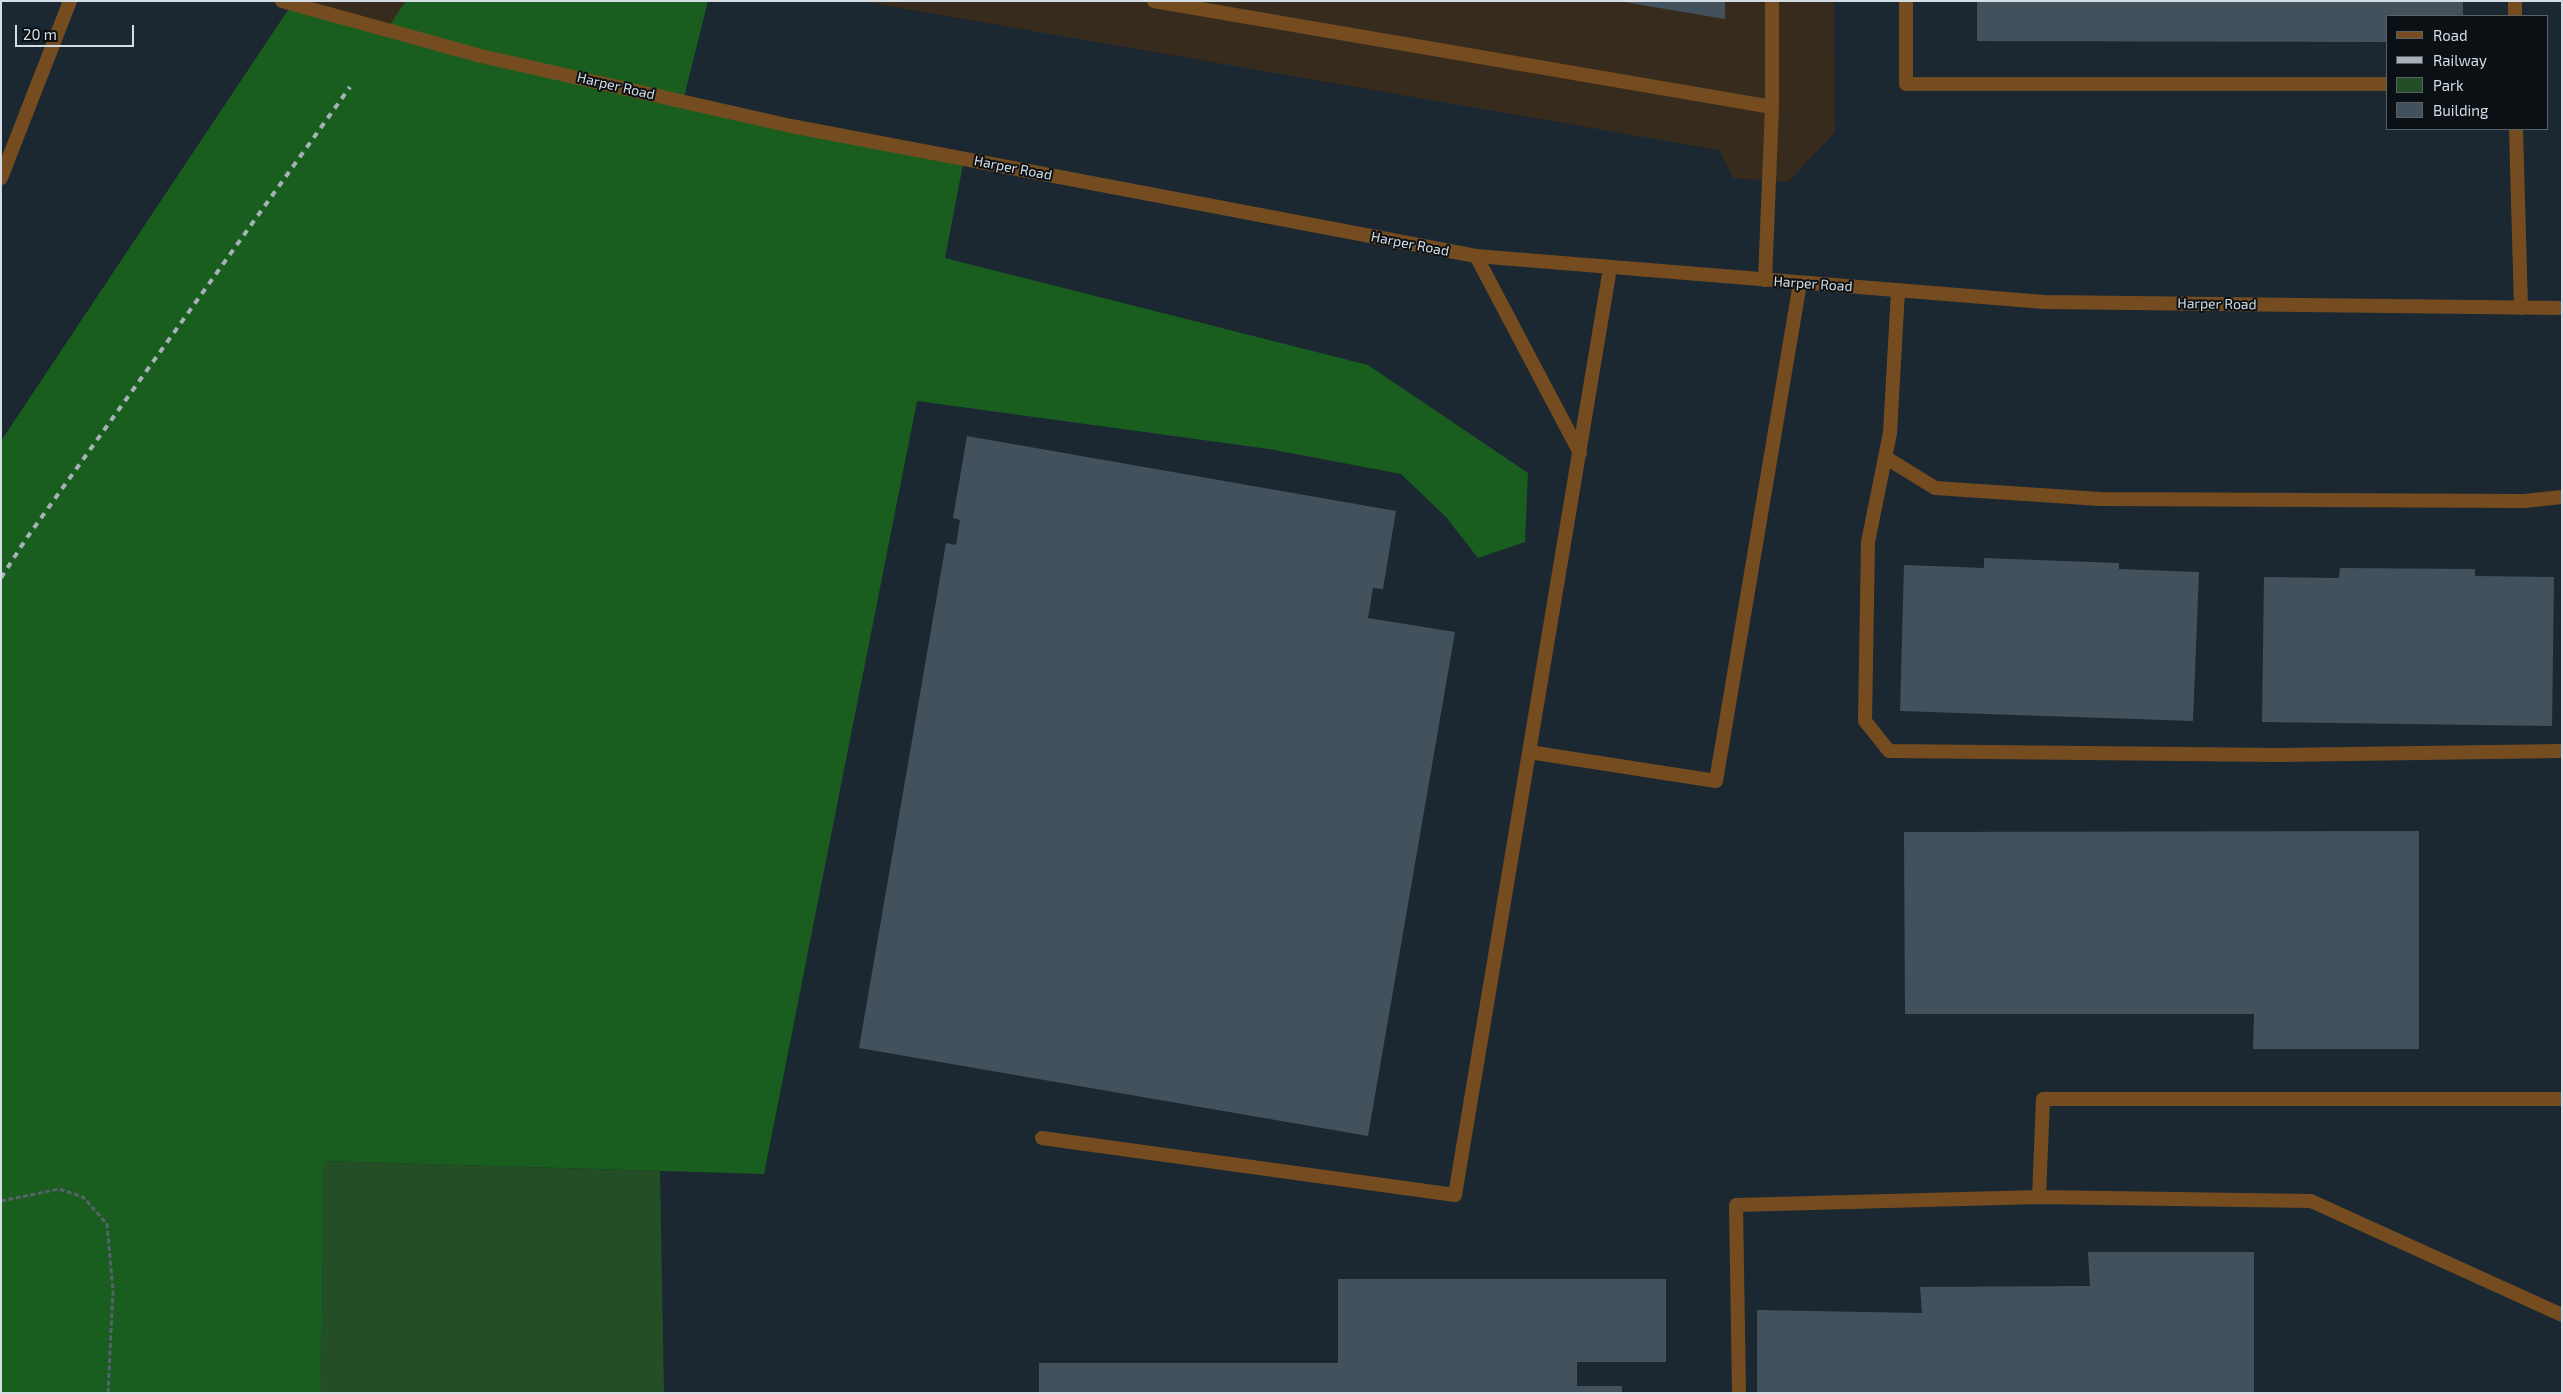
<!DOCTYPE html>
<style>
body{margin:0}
#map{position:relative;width:2563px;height:1394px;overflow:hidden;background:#1b2832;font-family:"Exo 2",sans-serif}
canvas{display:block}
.frame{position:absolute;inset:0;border:2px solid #d5dde4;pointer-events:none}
.legend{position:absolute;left:2386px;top:15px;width:162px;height:115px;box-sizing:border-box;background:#0a1014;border:1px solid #5b6267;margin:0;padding:6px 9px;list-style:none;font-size:15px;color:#d5dde4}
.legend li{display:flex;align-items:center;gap:10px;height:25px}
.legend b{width:25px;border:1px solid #5b6267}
.scale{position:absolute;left:15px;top:25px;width:119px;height:22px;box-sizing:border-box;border:2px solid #d5dde4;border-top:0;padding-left:6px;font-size:15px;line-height:18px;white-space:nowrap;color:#d5dde4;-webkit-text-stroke:4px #0a1014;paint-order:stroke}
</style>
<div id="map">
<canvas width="2563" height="1394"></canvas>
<div class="frame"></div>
<ul class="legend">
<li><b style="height:6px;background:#754c20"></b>Road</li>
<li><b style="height:6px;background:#a7b1b8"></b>Railway</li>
<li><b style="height:14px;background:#244e25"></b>Park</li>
<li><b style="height:14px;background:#43515c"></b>Building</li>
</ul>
<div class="scale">20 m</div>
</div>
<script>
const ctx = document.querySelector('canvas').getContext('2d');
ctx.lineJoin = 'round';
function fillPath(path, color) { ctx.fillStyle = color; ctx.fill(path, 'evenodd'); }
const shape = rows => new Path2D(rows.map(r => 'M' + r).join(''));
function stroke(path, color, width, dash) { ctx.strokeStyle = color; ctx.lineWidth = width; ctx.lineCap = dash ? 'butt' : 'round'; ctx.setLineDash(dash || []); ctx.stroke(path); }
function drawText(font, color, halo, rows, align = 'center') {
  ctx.font = font + ' "Exo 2",sans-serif'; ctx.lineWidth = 4; ctx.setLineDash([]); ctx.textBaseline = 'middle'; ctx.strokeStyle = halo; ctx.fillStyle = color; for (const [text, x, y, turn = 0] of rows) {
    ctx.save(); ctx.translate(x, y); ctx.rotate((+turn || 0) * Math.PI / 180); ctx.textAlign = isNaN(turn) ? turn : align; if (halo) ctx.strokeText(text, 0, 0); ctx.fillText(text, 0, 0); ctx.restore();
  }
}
fillPath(shape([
 [282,1,406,1,390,26],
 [860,1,1834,1,1835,132,1788,182,1733,178,1719,150]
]), '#372b1d');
fillPath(shape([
 [324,1161,660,1171,664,1393,321,1393]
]), '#244e25');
fillPath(shape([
 [406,1,708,1,683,101,964,159,945,258,1368,365,1528,473,1525,542,1478,558,1446,517,1401,474,1269,449,917,401,764,1174,324,1161,321,1393,1,1393,1,441,292,4,389,26]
]), '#195e1e');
fillPath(shape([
 [1624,1,1725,1,1725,19,1624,2],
 [1977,1,2463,1,2463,16,2387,16,2387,42,1977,41],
 [967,436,1396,511,1383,589,1373,588,1368,618,1455,632,1368,1136,859,1048,946,543,956,545,960,520,953,518],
 [1984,558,2119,563,2119,569,2199,572,2193,721,1900,711,1904,565,1984,568],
 [2340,568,2475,569,2475,576,2554,577,2552,726,2262,722,2264,577,2339,578],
 [2419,831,2419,1049,2253,1049,2254,1014,1905,1014,1904,832],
 [2088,1252,2254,1252,2254,1393,1757,1393,1757,1310,1922,1313,1920,1287,2090,1286],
 [1338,1279,1666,1279,1666,1362,1577,1362,1577,1386,1622,1386,1622,1393,1039,1393,1039,1363,1338,1363]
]), '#43515c');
stroke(shape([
 [1,1201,59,1189,83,1197,107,1224,113,1291,108,1393]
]), '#57626b', 3, [5, 2.5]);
stroke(shape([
 [1154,1,1772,107,1765,280],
 [1772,1,1772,107],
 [1906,1,1906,84,2387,84],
 [2515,1,2515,16],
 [2516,129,2521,308],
 [1,178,70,1],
 [1476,256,1580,453],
 [1898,291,1890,433,1868,542,1865,721,1889,751,2279,755,2562,751],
 [1885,457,1935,488,2100,499,2524,501,2562,497],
 [1529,752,1716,781,1800,283],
 [2562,1099,2043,1099,2039,1197,2311,1201,2562,1315],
 [1042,1138,1455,1195,1610,268],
 [1739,1393,1736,1205,2039,1197]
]), '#754c20', 14);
stroke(shape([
 [282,1,481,56,791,126,1476,256,2044,302,2562,308]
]), '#754c20', 14);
stroke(shape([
 [1,578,26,539,350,87]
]), '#a7b1b8', 4, [6, 6]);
drawText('14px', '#d5dde4', '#0a1014', [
 ["Harper Road",616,86,13],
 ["Harper Road",1013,168,11],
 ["Harper Road",1410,244,11],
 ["Harper Road",1813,284,4],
 ["Harper Road",2217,304,1]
]);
</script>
